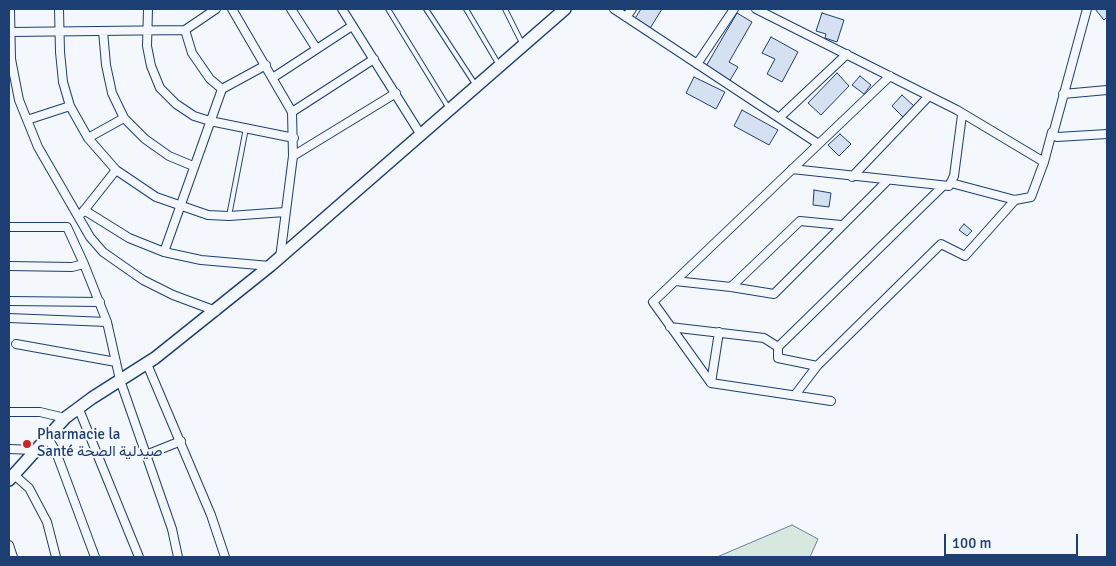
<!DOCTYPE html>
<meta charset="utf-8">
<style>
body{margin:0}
#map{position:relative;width:1116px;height:566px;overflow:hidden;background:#f4f7fb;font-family:Signika,sans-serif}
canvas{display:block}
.frame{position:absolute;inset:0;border:10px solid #1d3f73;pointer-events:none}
.scale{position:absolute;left:944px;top:534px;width:134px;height:22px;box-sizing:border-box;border:2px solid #1d3f73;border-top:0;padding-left:6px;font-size:15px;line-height:18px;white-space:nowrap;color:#1d3f73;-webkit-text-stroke:4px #f4f7fb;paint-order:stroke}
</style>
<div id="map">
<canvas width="1116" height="566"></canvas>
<div class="frame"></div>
<div class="scale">100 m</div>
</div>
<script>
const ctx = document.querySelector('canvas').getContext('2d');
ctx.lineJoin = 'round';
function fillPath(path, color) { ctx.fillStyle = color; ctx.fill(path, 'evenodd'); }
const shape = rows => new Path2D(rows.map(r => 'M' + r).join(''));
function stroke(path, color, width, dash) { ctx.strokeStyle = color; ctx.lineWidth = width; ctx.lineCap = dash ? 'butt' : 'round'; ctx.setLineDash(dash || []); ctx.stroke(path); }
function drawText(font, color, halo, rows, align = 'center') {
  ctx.font = font + ' Signika,Vazirmatn,sans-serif'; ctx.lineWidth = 4; ctx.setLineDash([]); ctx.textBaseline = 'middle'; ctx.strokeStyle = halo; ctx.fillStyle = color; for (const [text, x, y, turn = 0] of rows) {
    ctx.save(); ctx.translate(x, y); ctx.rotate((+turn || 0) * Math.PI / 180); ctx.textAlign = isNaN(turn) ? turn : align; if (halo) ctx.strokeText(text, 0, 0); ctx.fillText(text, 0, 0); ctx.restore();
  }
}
const green = shape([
 [792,525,818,539,810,557,717,557,792,525]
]);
fillPath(green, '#d7e8df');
stroke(green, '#687fa3', 1);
const building = shape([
 [641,9,662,9,649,30,634,20,641,9],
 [1095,9,1107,9,1107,17,1104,20,1095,9],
 [737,13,752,22,729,62,738,67,729,82,705,68,737,13],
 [822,13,844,20,837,42,825,38,826,34,816,31,822,13],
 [771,37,798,52,782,82,767,74,775,59,762,53,771,37],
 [837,73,849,86,821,115,808,103,837,73],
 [860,76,871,85,864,94,852,85,860,76],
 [694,77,725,92,716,109,686,93,694,77],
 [902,95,914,106,903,117,892,106,902,95],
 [742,110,778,130,769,145,734,126,742,110],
 [840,134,851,144,839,156,828,145,840,134],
 [814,190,831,193,829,207,813,205,814,190],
 [964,224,972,231,967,236,959,230,964,224]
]);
fillPath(building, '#d5e0f0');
stroke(building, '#1d3f73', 1);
const lane = shape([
 [388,9,448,107],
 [426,9,475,84],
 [466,9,499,65],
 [505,9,523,45],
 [229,216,246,128]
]);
const street = shape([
 [10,9,11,59,19,100,38,147,90,237,103,252,143,280,173,295,216,311],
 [59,9,60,52,63,82,70,106,88,138,116,170,156,197,208,215,229,216,285,212],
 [148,9,147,46,151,66,160,88,176,104,194,116,210,121,294,138],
 [232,9,292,112,293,156,280,258],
 [291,9,316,48],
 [342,9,421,135],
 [614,9,817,143],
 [756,9,957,110,1044,162],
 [1087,9,1053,134,1057,137,1107,134],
 [626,17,632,9],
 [185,30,192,53,210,79,222,89,266,65],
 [103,31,106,65,112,93,124,118,145,139,169,156,193,166],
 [10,32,185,30,216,9],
 [697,64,734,9],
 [274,77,352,26],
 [1063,94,1107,90],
 [292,112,374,59],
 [780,117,847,54],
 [27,120,70,106],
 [88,138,124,118],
 [293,156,396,93],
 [792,169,949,186,954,176,962,115],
 [852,177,929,96],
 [951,183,1015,200,1031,197,1044,162,1052,132],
 [84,210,129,238,164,252,201,260,270,266],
 [82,213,116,170],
 [9,227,67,227,84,264],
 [164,252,222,89],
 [9,266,72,267,84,264,107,322,120,380,172,529,178,557],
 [675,281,731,287,774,294,887,181],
 [731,287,800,221,841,225],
 [9,301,100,302],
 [9,318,107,322],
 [670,327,764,338,778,347],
 [16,344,116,362],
 [147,364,211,515,225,557],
 [817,366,778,358,778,347,943,186],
 [711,383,719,332],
 [795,395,817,366,941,244,965,256,1015,200],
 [831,401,711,383,653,302,890,76],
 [78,407,139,557],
 [9,412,40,412,65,418],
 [47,436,56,452,95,557],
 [9,449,34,450],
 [146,455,181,441],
 [13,474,29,488,47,522,56,557],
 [9,545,13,557]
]);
const secondary = shape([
 [9,480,65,418,92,398,155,358,270,266,565,9]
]);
stroke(lane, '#1d3f73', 6);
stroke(street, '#1d3f73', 10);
stroke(secondary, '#1d3f73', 14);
stroke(lane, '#f4f7fb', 4);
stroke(street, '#f4f7fb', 8);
stroke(secondary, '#f4f7fb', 11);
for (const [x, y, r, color] of [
 [27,444,5,"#c62828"]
]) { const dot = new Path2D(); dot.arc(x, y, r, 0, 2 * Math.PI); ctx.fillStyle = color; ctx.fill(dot); stroke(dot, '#f4f7fb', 2); }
drawText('15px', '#1d3f73', '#f4f7fb', [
 ["Pharmacie la",37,435],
 ["Santé صيدلية الصحة",37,452]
], 'left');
</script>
